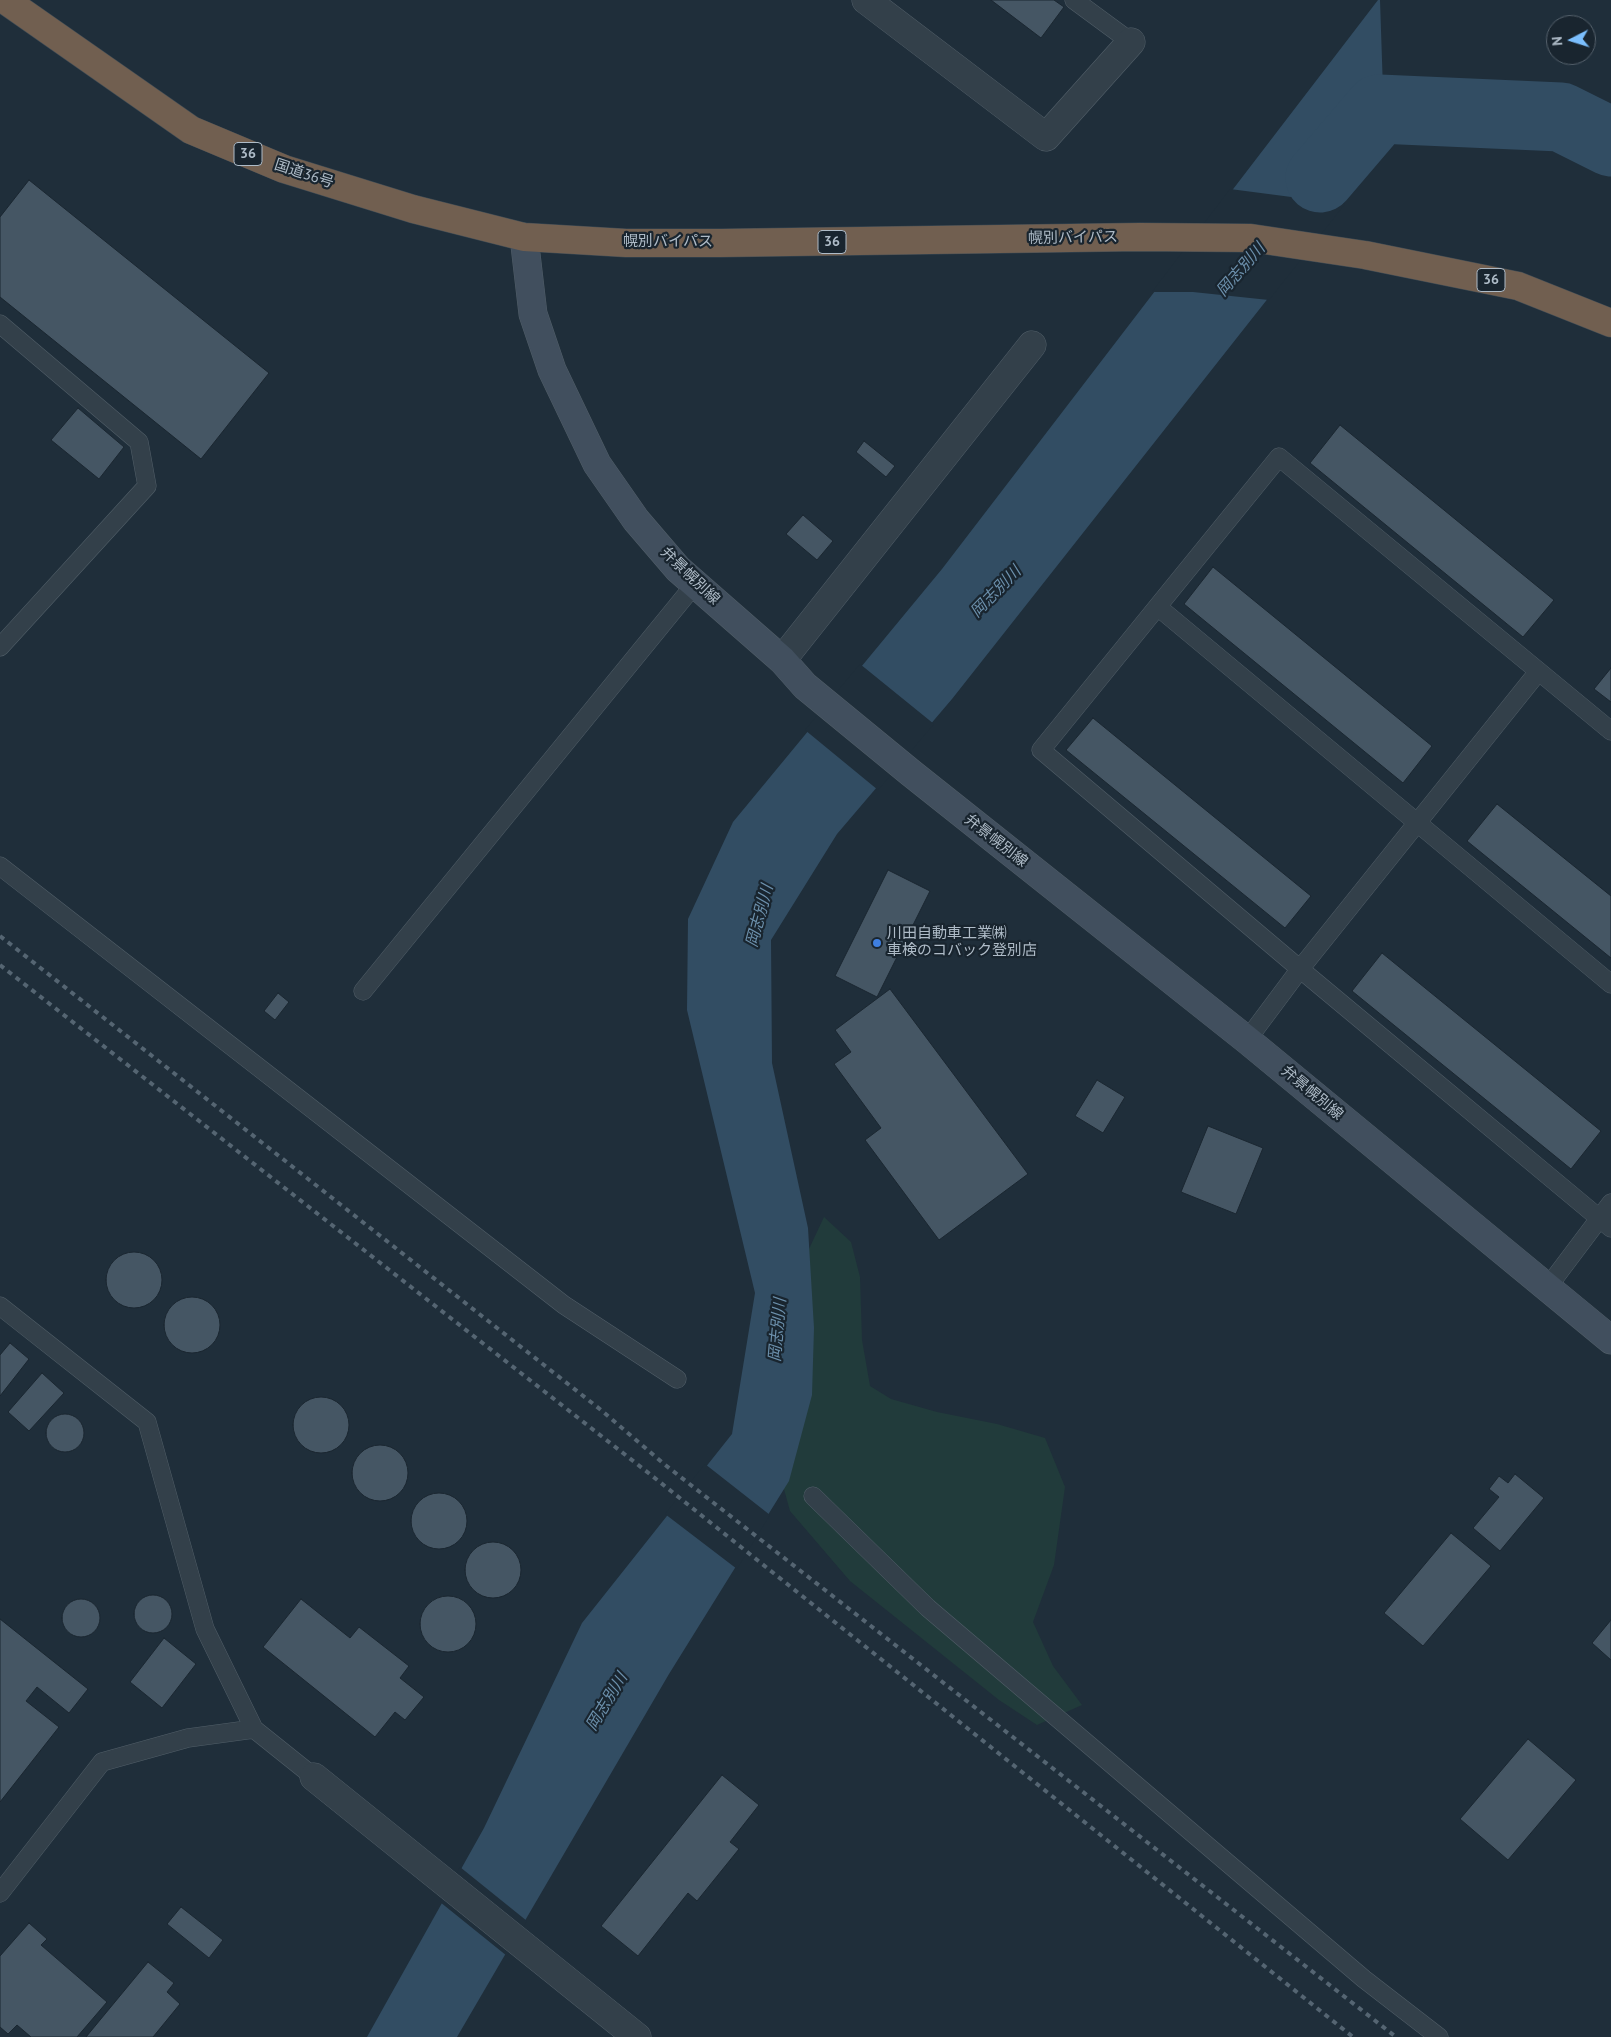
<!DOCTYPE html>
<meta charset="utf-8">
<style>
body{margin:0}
#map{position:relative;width:1611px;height:2037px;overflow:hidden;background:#1f2e3a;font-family:"PT Sans",sans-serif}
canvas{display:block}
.north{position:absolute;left:1546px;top:15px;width:50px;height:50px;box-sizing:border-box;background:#19252f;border:1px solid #55616c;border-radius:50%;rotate:265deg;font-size:14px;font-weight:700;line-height:20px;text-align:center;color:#aebbc7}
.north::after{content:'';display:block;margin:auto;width:18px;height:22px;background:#7bbffe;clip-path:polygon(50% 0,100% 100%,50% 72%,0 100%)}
</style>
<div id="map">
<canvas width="1611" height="2037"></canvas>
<div class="north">N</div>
</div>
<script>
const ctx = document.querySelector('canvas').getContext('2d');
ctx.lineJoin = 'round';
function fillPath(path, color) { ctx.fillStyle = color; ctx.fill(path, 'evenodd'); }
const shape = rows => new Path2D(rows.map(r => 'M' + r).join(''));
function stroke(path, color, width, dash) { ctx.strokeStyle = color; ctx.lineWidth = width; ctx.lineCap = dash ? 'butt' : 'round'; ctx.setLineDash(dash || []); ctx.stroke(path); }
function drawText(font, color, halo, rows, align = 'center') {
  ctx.font = font + ' "PT Sans","Noto Sans JP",sans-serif'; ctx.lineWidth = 4.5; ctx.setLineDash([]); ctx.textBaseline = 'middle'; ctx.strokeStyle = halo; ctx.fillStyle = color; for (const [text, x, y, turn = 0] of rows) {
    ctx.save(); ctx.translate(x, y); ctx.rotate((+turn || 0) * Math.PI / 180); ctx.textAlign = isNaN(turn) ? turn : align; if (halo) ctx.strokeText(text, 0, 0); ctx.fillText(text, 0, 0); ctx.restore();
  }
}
fillPath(shape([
 [824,1217,851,1242,860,1277,862,1340,870,1386,891,1399,937,1412,997,1424,1045,1438,1065,1487,1054,1565,1033,1622,1053,1666,1082,1705,1037,1725,999,1700,850,1581,790,1511,779,1471,800,1268]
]), '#213b3b');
fillPath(shape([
 [1378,0,1380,0,1385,150,952,699,837,834,771,940,772,1063,808,1228,814,1328,812,1395,789,1481,669,1674,457,2037,367,2037,484,1828,582,1623,732,1434,755,1293,687,1010,688,919,733,822,942,569]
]), '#324d63');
fillPath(shape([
 [1230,189,1345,204,1269,300,1193,292,1152,292],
 [860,664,934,724,878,790,805,730],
 [705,1464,770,1515,737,1569,665,1514],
 [460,1867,527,1921,507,1956,440,1902]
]), '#1f2e3a');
stroke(shape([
 [1320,178,1379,109,1561,117,1611,142]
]), '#324d63', 69);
const building = shape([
 [991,0,1054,0,1064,7,1041,38,991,0],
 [29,180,269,373,201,459,0,297,0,217,29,180],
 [78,408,124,447,99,479,51,440,78,408],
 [1340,425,1554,600,1523,637,1310,463,1340,425],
 [864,441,895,466,886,477,856,452,864,441],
 [803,515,833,541,817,560,786,534,803,515],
 [1213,567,1432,746,1403,783,1184,604,1213,567],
 [1611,668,1611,702,1594,689,1611,668],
 [1093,718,1311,896,1285,928,1066,750,1093,718],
 [1497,804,1611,896,1611,958,1467,841,1497,804],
 [888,870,930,891,877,997,835,976,888,870],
 [1382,953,1601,1131,1571,1169,1352,991,1382,953],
 [890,989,1028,1174,939,1240,865,1140,881,1128,834,1064,851,1052,835,1030,890,989],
 [278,993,289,1002,275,1020,264,1011,278,993],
 [1097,1080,1125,1097,1103,1133,1075,1116,1097,1080],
 [1208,1126,1263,1148,1236,1214,1181,1192,1208,1126],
 '106 1280a28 28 0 1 1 56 0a28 28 0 1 1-56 0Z',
 '164 1325a28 28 0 1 1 56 0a28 28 0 1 1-56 0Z',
 [10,1343,29,1359,0,1396,0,1355,10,1343],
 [42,1373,64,1393,29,1431,8,1412,42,1373],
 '293 1425a28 28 0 1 1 56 0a28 28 0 1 1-56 0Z',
 '46 1433a19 19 0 1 1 38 0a19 19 0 1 1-38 0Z',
 '352 1473a28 28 0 1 1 56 0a28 28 0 1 1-56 0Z',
 [1515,1474,1544,1498,1500,1551,1473,1528,1499,1497,1489,1489,1499,1476,1508,1483,1515,1474],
 '411 1521a28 28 0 1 1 56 0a28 28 0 1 1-56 0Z',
 [1451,1533,1491,1566,1423,1646,1384,1613,1451,1533],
 '465 1570a28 28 0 1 1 56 0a28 28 0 1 1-56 0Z',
 '134 1614a19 19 0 1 1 38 0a19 19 0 1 1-38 0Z',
 '420 1624a28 28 0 1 1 56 0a28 28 0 1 1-56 0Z',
 [301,1599,350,1638,359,1627,409,1666,400,1678,424,1697,405,1720,395,1712,375,1737,263,1647,301,1599],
 '62 1618a19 19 0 1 1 38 0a19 19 0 1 1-38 0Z',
 [0,1619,88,1689,69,1713,37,1687,26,1701,59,1727,0,1802,0,1619],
 [1611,1620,1611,1660,1592,1643,1611,1620],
 [164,1638,196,1664,162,1708,130,1682,164,1638],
 [1528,1739,1576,1780,1508,1860,1460,1819,1528,1739],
 [722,1775,759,1805,730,1842,739,1849,697,1901,688,1893,638,1956,601,1926,722,1775],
 [181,1907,223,1940,209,1958,167,1924,181,1907],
 [29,1923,47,1939,41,1945,107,2002,77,2037,31,2037,17,2025,8,2034,0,2027,0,1956,29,1923],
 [148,1962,174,1983,167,1992,180,2004,153,2037,86,2037,148,1962]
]);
fillPath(building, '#455664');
stroke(building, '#1b2731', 1);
const lane = shape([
 [1074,0,1131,42],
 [0,324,139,442,147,486,0,647],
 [1158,607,1611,984],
 [1611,731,1279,457,1041,750,1300,969,1611,1228],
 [0,866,564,1305,677,1379],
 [363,991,695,584],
 [1247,1040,1300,969,1538,672],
 [1547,1288,1611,1203],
 [0,1306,147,1422,205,1629,254,1729],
 [813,1496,928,1608,1364,1979,1439,2037],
 [0,1893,102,1762,188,1738,254,1729,314,1777]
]);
const street = shape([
 [866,0,1046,137,1131,42],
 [782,660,1032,345],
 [314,1777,637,2037]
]);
const secondary = shape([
 [524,237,533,314,552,370,597,464,636,520,678,569,782,660,805,686,911,773,1247,1040,1611,1340]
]);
const highway = shape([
 [5,0,191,130,284,169,413,209,524,237,626,243,721,243,1140,237,1251,238,1365,255,1518,286,1611,323]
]);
stroke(lane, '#515e68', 19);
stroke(street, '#515e68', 29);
stroke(secondary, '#515e68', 29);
stroke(highway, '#3e4b55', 29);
stroke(lane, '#33404a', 18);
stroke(street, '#33404a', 28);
stroke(secondary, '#414f5e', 28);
stroke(highway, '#715f50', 28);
stroke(shape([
 [0,936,601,1410,664,1464,1396,2037],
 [0,965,651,1475,1353,2037]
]), '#556572', 4, [5, 5]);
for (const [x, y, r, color] of [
 [877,943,5,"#3f7fe0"]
]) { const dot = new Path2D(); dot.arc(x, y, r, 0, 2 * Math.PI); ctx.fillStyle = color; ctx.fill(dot); stroke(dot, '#19252f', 2); }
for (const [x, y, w] of [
 [248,154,28],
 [832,242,28],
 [1491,280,28]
]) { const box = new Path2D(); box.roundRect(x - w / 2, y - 11.5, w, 23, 4); ctx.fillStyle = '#19252f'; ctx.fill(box); stroke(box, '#aebbc7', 1); }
drawText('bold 14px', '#aebbc7', null, [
 ["36",248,154],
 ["36",832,242],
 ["36",1491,280]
]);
drawText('15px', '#aebbc7', '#19252f', [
 ["国道36号",304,174,18],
 ["幌別バイパス",1073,238,-1],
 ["幌別バイパス",668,242],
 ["弁景幌別線",690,576,44],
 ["弁景幌別線",996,841,38],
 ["弁景幌別線",1312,1093,40]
]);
drawText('15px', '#aebbc7', '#19252f', [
 ["川田自動車工業㈱",887,934],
 ["車検のコバック登別店",887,951]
], 'left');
drawText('italic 16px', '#6c90ac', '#19252f', [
 ["岡志別川",1241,270,-49],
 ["岡志別川",996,592,-46],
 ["岡志別川",760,916,-75],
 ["岡志別川",778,1330,-85],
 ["岡志別川",607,1702,-59]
]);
</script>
